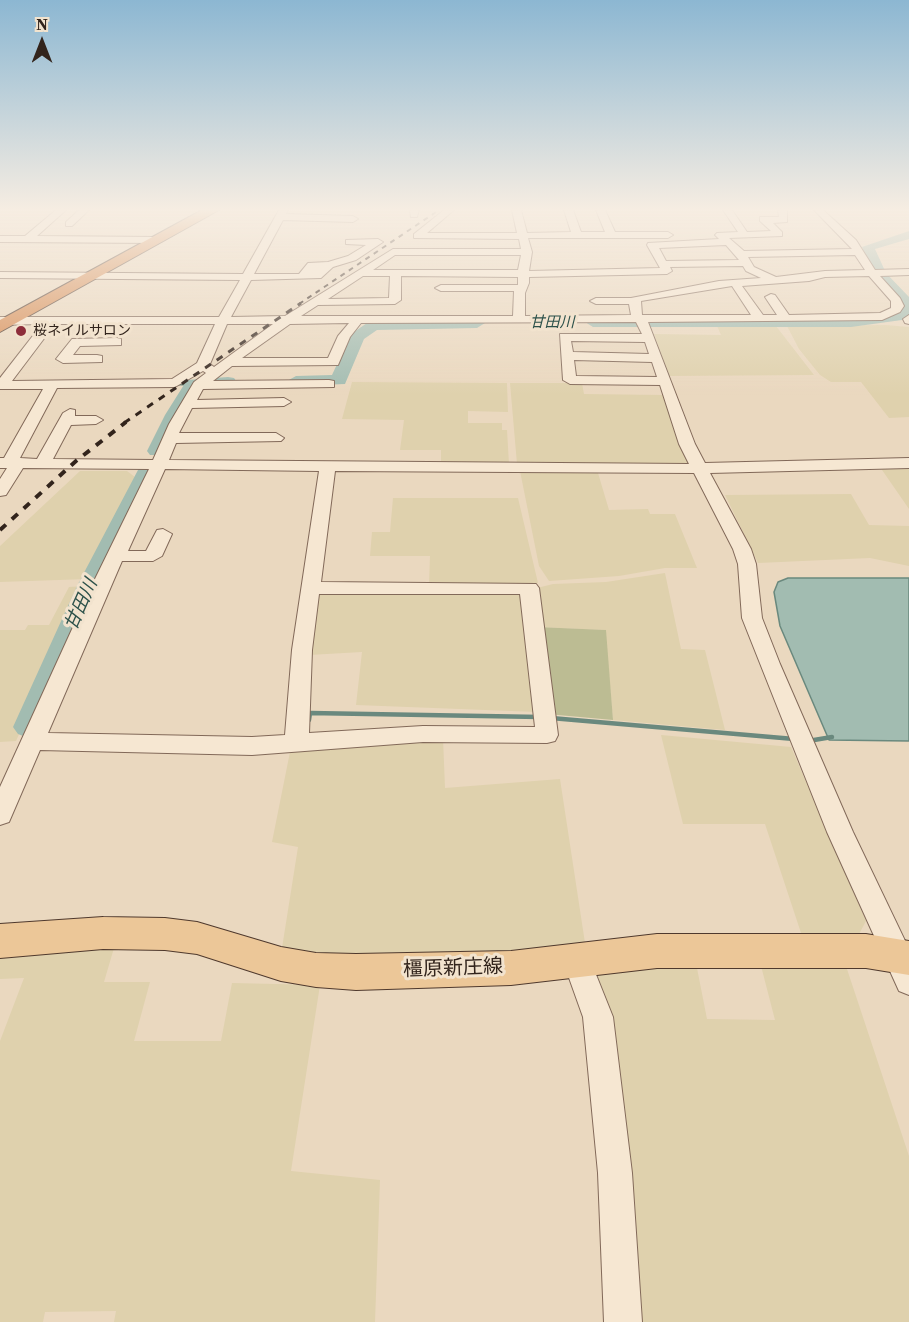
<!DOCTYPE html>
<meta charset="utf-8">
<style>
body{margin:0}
#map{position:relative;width:909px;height:1322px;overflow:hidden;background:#ead8bf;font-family:"Source Serif 4",serif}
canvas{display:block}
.north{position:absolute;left:12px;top:12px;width:60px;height:60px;-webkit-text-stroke:4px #f2e3ce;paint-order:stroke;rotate:0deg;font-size:16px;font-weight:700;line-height:24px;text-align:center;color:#32241c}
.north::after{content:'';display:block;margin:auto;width:21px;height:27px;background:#32241c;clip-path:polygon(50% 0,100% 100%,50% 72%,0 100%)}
</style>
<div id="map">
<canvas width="909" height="1322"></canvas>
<div class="north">N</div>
</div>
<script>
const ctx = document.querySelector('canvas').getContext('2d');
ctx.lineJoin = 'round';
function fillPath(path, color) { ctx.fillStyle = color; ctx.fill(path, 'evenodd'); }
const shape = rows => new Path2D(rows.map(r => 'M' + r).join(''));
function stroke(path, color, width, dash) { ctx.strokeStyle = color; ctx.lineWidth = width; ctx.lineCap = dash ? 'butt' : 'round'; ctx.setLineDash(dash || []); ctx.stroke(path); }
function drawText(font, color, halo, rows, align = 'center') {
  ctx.font = font + ' "Source Serif 4","Noto Sans JP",serif'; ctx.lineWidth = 6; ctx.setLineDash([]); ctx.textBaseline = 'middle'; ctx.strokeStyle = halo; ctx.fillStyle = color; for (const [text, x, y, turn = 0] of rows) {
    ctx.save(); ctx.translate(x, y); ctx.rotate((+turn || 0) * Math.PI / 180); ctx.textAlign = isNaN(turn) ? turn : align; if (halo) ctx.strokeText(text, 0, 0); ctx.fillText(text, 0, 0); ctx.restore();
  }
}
fillPath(shape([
 [886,325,909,327,909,417,889,418,861,382,831,382,820,375,799,349,787,326],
 [717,326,776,326,814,375,669,376,654,334,721,335],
 [352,382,507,383,508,412,468,411,468,423,502,423,502,430,507,430,509,464,441,463,441,450,400,450,404,420,342,419],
 [510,383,582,383,584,394,663,395,678,438,691,464,517,464],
 [909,466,909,509,880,467],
 [80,471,127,471,135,477,88,579,0,582,0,546],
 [520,471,598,473,609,510,648,509,650,514,675,514,697,568,665,568,619,576,549,581,539,566],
 [851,494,869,525,909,526,909,566,870,558,758,563,725,495],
 [393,498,518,498,538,583,524,585,429,586,430,556,370,556,372,532,390,532],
 [665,573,681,649,705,650,725,730,613,720,605,630,537,627,533,589,553,584,606,582],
 [85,586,16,741,0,742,0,630,25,630,28,625,49,625,69,587],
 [316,590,524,591,537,712,356,705,362,652,309,655],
 [661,735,791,747,866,921,858,936,802,936,765,824,683,824],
 [443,738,445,788,560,779,585,943,556,949,353,958,313,954,282,948,298,847,272,842,291,747],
 [114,948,104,982,150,982,134,1041,221,1041,232,983,320,985,291,1171,380,1180,375,1322,114,1322,116,1311,45,1312,43,1322,0,1322,0,1041,24,978,0,979,0,953],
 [760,962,845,963,909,1156,909,1322,636,1322,593,972,696,963,707,1019,775,1020]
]), '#dfd1ad');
fillPath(shape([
 [537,627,606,630,613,720,547,714]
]), '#bcbc93');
const water = shape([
 [788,578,909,578,909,741,829,740,780,626,774,592,778,582,788,578]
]);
fillPath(water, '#a2bcb1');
stroke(water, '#6a897e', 1.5);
stroke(shape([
 [177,384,193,384]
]), '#6a897e', 3);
stroke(shape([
 [551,718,794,739],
 [309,720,310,713,540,717],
 [808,741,832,737]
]), '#6a897e', 4.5);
fillPath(shape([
 [909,231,909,239,875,249,886,273,909,297,909,316,902,320,851,327,593,327,585,322,593,317,851,317,893,313,899,309,899,305,873,275,862,247,909,231],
 [400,318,477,318,485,323,477,328,377,330,364,339,345,384,296,386,287,381,296,376,332,375,351,334,367,323,400,318],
 [228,377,234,378,237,382,234,386,199,389,164,455,150,455,147,451,165,415,187,380,228,377],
 [148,464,155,466,158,470,101,586,43,727,38,734,28,738,18,734,13,727,77,586,138,470,141,466,148,464]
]), '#a2bcb1');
const minor = shape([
 [56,210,66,210,37,236,158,237,163,240,158,243,0,242,0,236,25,236,56,210],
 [79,210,89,210,72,226,66,226,66,222,79,210],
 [279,210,288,210,286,214,353,216,358,219,353,222,283,220,254,274,299,274,308,263,328,262,348,256,366,245,346,244,346,240,378,239,383,242,356,260,333,267,321,278,251,280,231,317,285,316,393,249,521,249,519,239,414,238,414,234,444,210,454,210,427,233,517,233,512,210,521,210,527,233,571,232,564,210,573,210,581,232,605,232,596,210,605,210,615,232,668,232,673,235,668,238,528,238,532,252,529,271,660,268,647,245,648,243,719,239,715,235,717,233,738,232,723,210,732,210,747,232,771,231,760,221,760,217,779,217,778,210,787,210,787,222,773,223,782,232,782,236,729,238,744,251,852,249,814,210,823,210,856,240,875,270,909,269,909,275,880,276,900,298,904,306,900,312,882,320,648,322,695,444,705,463,909,458,909,468,710,473,751,549,756,564,762,618,780,664,853,832,909,949,909,995,899,991,827,832,742,618,738,564,733,549,694,473,335,471,321,582,536,584,539,588,558,735,555,741,547,743,423,742,252,755,40,750,9,822,0,825,0,787,94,581,149,469,23,468,6,495,0,496,0,479,7,468,0,468,0,458,4,458,43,389,0,389,0,378,42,324,0,325,0,317,219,317,240,280,0,278,0,272,243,274,279,210],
 [726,245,739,260,666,261,659,248,726,245],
 [395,255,521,255,518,270,373,270,395,255],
 [855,255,865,270,825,271,776,277,754,267,748,257,855,255],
 [743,266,746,271,761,278,719,281,631,298,596,298,590,301,596,304,629,304,631,315,525,316,525,293,529,283,529,277,667,274,672,271,670,267,743,266],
 [363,276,390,276,389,298,328,299,363,276],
 [401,276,518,277,518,285,441,285,435,288,441,291,514,291,513,316,301,316,318,305,395,304,401,300,401,276],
 [869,276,891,301,891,308,880,313,789,315,775,295,771,294,765,297,777,315,763,315,742,286,809,281,825,277,869,276],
 [732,286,751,315,642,315,641,301,732,286],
 [636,322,642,334,560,334,563,380,570,384,660,385,679,444,689,464,169,460,176,443,281,441,284,438,276,433,179,433,192,408,284,406,291,402,284,398,197,400,203,389,334,387,334,381,329,380,213,381,232,366,338,365,350,337,361,323,636,322],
 [349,323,338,336,328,358,242,358,290,324,349,323],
 [55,324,215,324,197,363,172,379,12,381,55,324],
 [227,324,273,324,214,367,210,364,227,324],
 [571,341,645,342,649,354,573,352,571,341],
 [574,360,652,362,657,377,576,376,574,360],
 [203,371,206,373,194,382,169,424,153,460,53,459,71,425,96,424,103,420,96,416,75,416,75,410,70,409,63,413,37,459,20,458,57,388,175,387,203,371],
 [165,469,319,471,292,650,285,735,252,737,48,733,122,561,153,561,162,556,172,534,163,529,157,530,146,551,128,551,165,469],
 [319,594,520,594,535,727,423,726,309,733,312,650,319,594],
 [410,210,419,210,417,217,411,217,410,210],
 [909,315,909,324,905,323,903,319,909,315],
 [117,338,121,339,121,345,80,346,73,355,97,355,102,356,102,362,63,363,56,359,72,339,117,338],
 [577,948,587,952,613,1017,632,1173,642,1322,604,1322,598,1173,583,1017,563,961,567,952,577,948]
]);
const major = shape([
 [103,917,165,918,197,922,281,947,316,953,356,954,511,951,657,934,866,934,909,941,909,975,866,968,657,968,511,985,356,990,316,987,281,981,197,954,165,950,103,949,0,958,0,924,103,917]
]);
const highway = shape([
 [202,210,219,210,0,332,0,320,202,210]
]);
stroke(minor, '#826959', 2);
stroke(major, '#4f392d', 2);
stroke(highway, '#4f392d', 2);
fillPath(minor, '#f6e7d2');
fillPath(major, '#ecc798');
fillPath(highway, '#d68c54');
stroke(shape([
 [299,304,439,210]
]), '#32241c', 2, [5, 5]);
stroke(shape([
 [124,423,301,303]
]), '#32241c', 3, [7, 7]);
stroke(shape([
 [0,530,76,461,126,422]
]), '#32241c', 4, [8, 8]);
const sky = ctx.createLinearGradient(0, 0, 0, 395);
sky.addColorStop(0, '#8cb7d2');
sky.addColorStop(0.53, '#f6ede2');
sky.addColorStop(1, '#f6ede200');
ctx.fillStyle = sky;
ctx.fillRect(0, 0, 909, 395);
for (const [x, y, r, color] of [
 [21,331,6,"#8d2d3a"]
]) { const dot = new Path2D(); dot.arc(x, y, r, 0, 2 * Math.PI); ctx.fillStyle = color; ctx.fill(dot); stroke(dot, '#f2e3ce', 2); }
drawText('14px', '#32241c', '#f2e3ce', [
 ["桜ネイルサロン",33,331]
], 'left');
drawText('italic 15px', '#2c514a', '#f2e3ce', [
 ["甘田川",552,323]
]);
drawText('italic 18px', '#2c514a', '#f2e3ce', [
 ["甘田川",82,605,-66]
]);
drawText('20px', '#32241c', '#f2e3ce', [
 ["橿原新庄線",453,969,-2]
]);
</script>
